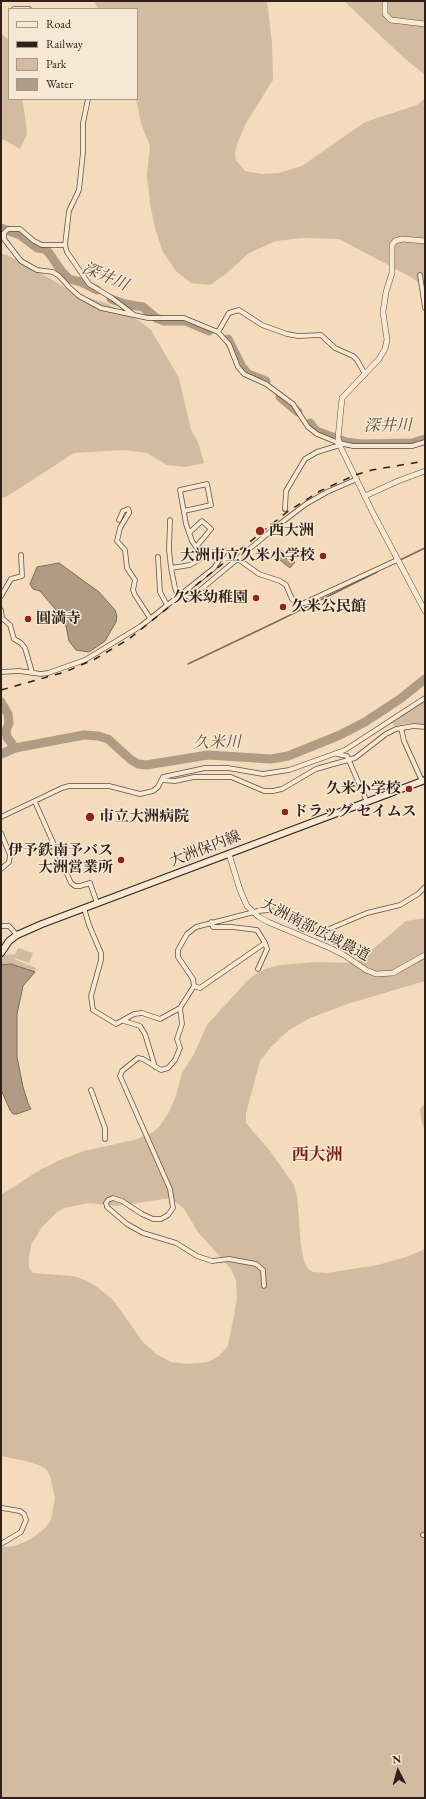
<!DOCTYPE html>
<meta charset="utf-8">
<style>
body{margin:0}
#map{position:relative;width:426px;height:1799px;overflow:hidden;background:#f3dbbb;font-family:"EB Garamond",serif}
canvas{display:block}
.frame{position:absolute;inset:0;border:2px solid #2e211c;pointer-events:none}
.legend{position:absolute;left:8px;top:8px;width:130px;height:92px;box-sizing:border-box;background:#f7e8d3;border:1px solid #a7988a;margin:0;padding:5px 7px;list-style:none;font-size:12px;color:#2e211c}
.legend li{display:flex;align-items:center;gap:8px;height:20px}
.legend b{width:20px;border:1px solid #a7988a}
.north{position:absolute;left:378px;top:1751px;width:40px;height:40px;-webkit-text-stroke:3px #f7e8d3;paint-order:stroke;rotate:354deg;font-size:11px;font-weight:700;line-height:16px;text-align:center;color:#2e211c}
.north::after{content:'';display:block;margin:auto;width:14px;height:18px;background:#2e211c;clip-path:polygon(50% 0,100% 100%,50% 72%,0 100%)}
</style>
<div id="map">
<canvas width="426" height="1799"></canvas>
<div class="frame"></div>
<ul class="legend">
<li><b style="height:5px;background:#f7e8d3"></b>Road</li>
<li><b style="height:5px;background:#2e211c"></b>Railway</li>
<li><b style="height:11px;background:#d2bba0"></b>Park</li>
<li><b style="height:11px;background:#b09c85"></b>Water</li>
</ul>
<div class="north">N</div>
</div>
<script>
const ctx = document.querySelector('canvas').getContext('2d');
ctx.lineJoin = 'round';
function fillPath(path, color) { ctx.fillStyle = color; ctx.fill(path, 'evenodd'); }
const shape = rows => new Path2D(rows.map(r => 'M' + r).join(''));
function stroke(path, color, width, dash) { ctx.strokeStyle = color; ctx.lineWidth = width; ctx.lineCap = dash ? 'butt' : 'round'; ctx.setLineDash(dash || []); ctx.stroke(path); }
function drawText(font, color, halo, rows, align = 'center') {
  ctx.font = font + ' "EB Garamond","Noto Serif JP",serif'; ctx.lineWidth = 3; ctx.setLineDash([]); ctx.textBaseline = 'middle'; ctx.strokeStyle = halo; ctx.fillStyle = color; for (const [text, x, y, turn = 0] of rows) {
    ctx.save(); ctx.translate(x, y); ctx.rotate((+turn || 0) * Math.PI / 180); ctx.textAlign = isNaN(turn) ? turn : align; if (halo) ctx.strokeText(text, 0, 0); ctx.fillText(text, 0, 0); ctx.restore();
  }
}
fillPath(shape([
 [94,1,267,1,272,42,273,80,246,123,238,142,235,152,236,160,245,171,262,174,279,173,302,166,365,122,417,105,425,98,425,287,409,276,339,239,302,238,276,241,249,253,227,273,210,285,191,283,176,271,163,252,155,228,150,203,147,175,150,146,141,123,136,99,137,99,137,9,98,9],
 [344,1,425,1,425,75,403,57],
 [1,33,9,40,9,99,22,99,24,109,27,134,20,149,1,138],
 [1,254,7,255,30,267,78,295,106,303,138,320,151,330,179,378,191,430,198,442,204,463,185,467,167,465,147,453,124,450,74,453,6,497,1,498],
 [425,700,425,724,411,723,394,726,391,721],
 [425,918,425,981,347,1004,308,1019,289,1030,271,1047,260,1061,246,1113,246,1123,270,1151,294,1185,297,1196,301,1245,304,1261,308,1269,313,1272,327,1273,378,1265,406,1257,425,1249,425,1798,1,1798,1,1547,15,1546,31,1539,45,1528,51,1520,55,1498,50,1476,47,1470,41,1466,26,1461,1,1456,1,1195,38,1171,60,1160,84,1151,134,1140,152,1133,159,1127,169,1112,176,1096,182,1073,194,1054,207,1025,248,980,256,974,265,969,280,965,317,962,351,963,360,960,406,921],
 [171,1198,184,1209,198,1232,231,1269,236,1280,237,1299,228,1346,219,1356,208,1362,189,1364,171,1362,156,1354,143,1342,113,1300,97,1287,85,1280,73,1276,33,1273,29,1268,29,1258,31,1245,42,1227,57,1212,64,1208,89,1203,116,1206],
 [18,948,33,953,29,963,15,958,14,959,36,968,35,972,11,964,1,965,2,955,15,954],
 [425,1103,425,1132,421,1119,420,1109]
]), '#d2bba0');
const water = shape([
 [281,550,295,562,290,568,275,556,281,550],
 [59,563,99,592,115,610,117,616,116,622,105,641,89,652,76,650,69,641,66,626,56,610,40,591,33,589,30,584,37,567,59,563],
 [11,964,35,972,23,986,17,1014,17,1057,23,1087,28,1103,31,1109,17,1114,13,1114,10,1110,1,1090,1,965,11,964]
]);
fillPath(water, '#b09c85');
stroke(water, '#7c6b5b', 1);
stroke(shape([
 [400,560,425,548],
 [188,664,276,622,377,572]
]), '#7c6b5b', 1.5);
stroke(shape([
 [1,228,20,235,37,248,45,249,49,253,62,272,69,279,81,282,97,290],
 [111,299,125,304,143,307,156,318,164,321,186,321,209,331],
 [228,339,242,367,248,374,266,381],
 [280,397,298,412],
 [310,423,316,431,346,442,361,444,412,443,425,439],
 [1,702,8,714,9,723,6,731,7,737,15,748],
 [1,754,15,748,84,735,98,736,108,739,130,759,138,764,146,765,208,755,271,759,288,756,340,735,365,722,400,699,425,679]
]), '#b09c85', 9);
const minor = shape([
 [14,9,29,9],
 [88,99,83,123,83,152,79,190,69,211,65,245,42,245,34,241,20,229,8,229,4,233,4,239,21,261,37,270,53,272,59,276,70,288,79,296,101,308,148,318,184,318,218,332,229,344,238,367,244,374,266,384,293,404,308,427,317,434,339,443,353,446,412,446,425,442],
 [65,245,67,252,89,284,112,298,133,314],
 [420,275,425,308],
 [218,332,229,313,239,310,262,325,287,334,298,336,321,335,335,348,353,356,357,360,365,374],
 [285,509,286,491,305,459,317,452,340,445],
 [184,511,211,505,207,484,180,490,186,524,192,541,196,547],
 [119,520,123,511,128,509,129,511,129,513,120,528,117,541,125,550,127,568,135,580,133,590,135,595,150,618],
 [170,520,169,550,171,568,190,565,203,557,196,547,211,529,202,521,189,533],
 [158,557,160,592,167,605],
 [238,559,259,574,280,581,286,585,292,599,298,603,304,603,397,560],
 [171,568,175,588,178,596],
 [182,594,189,597,193,596,277,526,306,504,327,492,357,479],
 [1,596,11,579,22,576,21,555],
 [1,610,2,618,10,625,14,639,21,643,25,648,32,672],
 [1,672,19,671,41,674,48,673,85,660,141,626,214,568,225,551],
 [401,728,404,741,422,781],
 [337,754,347,756,367,802],
 [162,780,175,781,194,777,231,777,264,791,273,791,282,789,316,769,355,758,386,734,396,729,414,726,425,727],
 [35,802,71,883,75,886,80,886,90,883,97,903],
 [1,817,62,788,69,786,109,786,140,794,153,791,158,787,163,777,205,768,228,768,263,774,289,770,345,750,425,698],
 [1,833,10,855,9,862,1,869],
 [84,908,89,925,101,953,101,960,91,996,93,1010,116,1024,134,1014,142,1013,160,1019,180,1008,194,986,193,979,178,957,178,950,187,934,196,927,258,911,269,910,288,917,303,929,322,932,367,913,400,905,418,894,425,887],
 [1,926,9,926,17,935],
 [258,969,267,949,265,943],
 [194,986,200,988,265,943,257,930,232,927,213,927,211,922],
 [180,1008,182,1024,177,1039,180,1048,175,1060,168,1068,161,1070,143,1059,138,1058,122,1071,120,1076,170,1189,173,1208,168,1215,161,1219,153,1219,142,1214,122,1201,113,1198,108,1200,106,1203,107,1207,127,1224,143,1233,176,1243,197,1256,212,1261,229,1259,256,1264,263,1270,264,1286],
 [124,1021,140,1026,145,1034,155,1067],
 [91,1090,105,1128,105,1139],
 [423,1535,425,1535],
 [1,1544,21,1532,26,1520,24,1514,20,1511,2,1508]
]);
const tertiary = shape([
 [385,1,385,14,391,20,425,24],
 [425,241,402,239,395,241,392,245,392,273,386,292,383,312,387,340,385,349,379,359,342,398,338,438,341,448,374,515,425,611],
 [365,496,398,481,425,471],
 [229,854,240,890,247,906,259,917,268,922,330,948,344,955,366,970,376,974,393,973,425,955]
]);
const secondary = shape([
 [1,953,9,941,17,935,42,924,425,780]
]);
stroke(minor, '#5f5044', 5.5);
stroke(tertiary, '#5f5044', 6);
stroke(secondary, '#2e211c', 8);
stroke(minor, '#f7e8d3', 4);
stroke(tertiary, '#f7e8d3', 5);
stroke(secondary, '#f7e8d3', 6);
stroke(shape([
 [1,690,65,672,95,659,129,639,287,512,320,491,355,475,372,470,425,461]
]), '#2e211c', 1.5, [7, 7]);
for (const [x, y, r, color] of [
 [260,531,5,"#8f2418"],
 [323,556,4,"#8f2418"],
 [256,598,4,"#8f2418"],
 [283,607,4,"#8f2418"],
 [28,619,4,"#8f2418"],
 [409,789,4,"#8f2418"],
 [285,812,4,"#8f2418"],
 [90,817,5,"#8f2418"],
 [121,860,4,"#8f2418"]
]) { const dot = new Path2D(); dot.arc(x, y, r, 0, 2 * Math.PI); ctx.fillStyle = color; ctx.fill(dot); stroke(dot, '#f7e8d3', 1.5); }
drawText('bold 15px', '#2e211c', '#f7e8d3', [
 ["西大洲",269,531],
 ["大洲市立久米小学校",315,556,"right"],
 ["久米幼稚園",248,598,"right"],
 ["久米公民館",291,607],
 ["圓満寺",36,619],
 ["久米小学校",401,789,"right"],
 ["ドラッグ セイムス",293,812],
 ["市立大洲病院",99,817],
 ["伊予鉄南予バス",113,851,"right"],
 ["大洲営業所",113,868,"right"]
], 'left');
drawText('15px', '#2e211c', '#f7e8d3', [
 ["大洲保内線",205,849,-21],
 ["大洲南部広域農道",315,930,27]
]);
drawText('italic 16px', '#5c4c41', '#f7e8d3', [
 ["深井川",105,277,23],
 ["深井川",388,426,-1],
 ["久米川",217,743,-1]
]);
drawText('bold 17px', '#7a1f14', '#f7e8d3', [
 ["西大洲",317,1155]
]);
</script>
